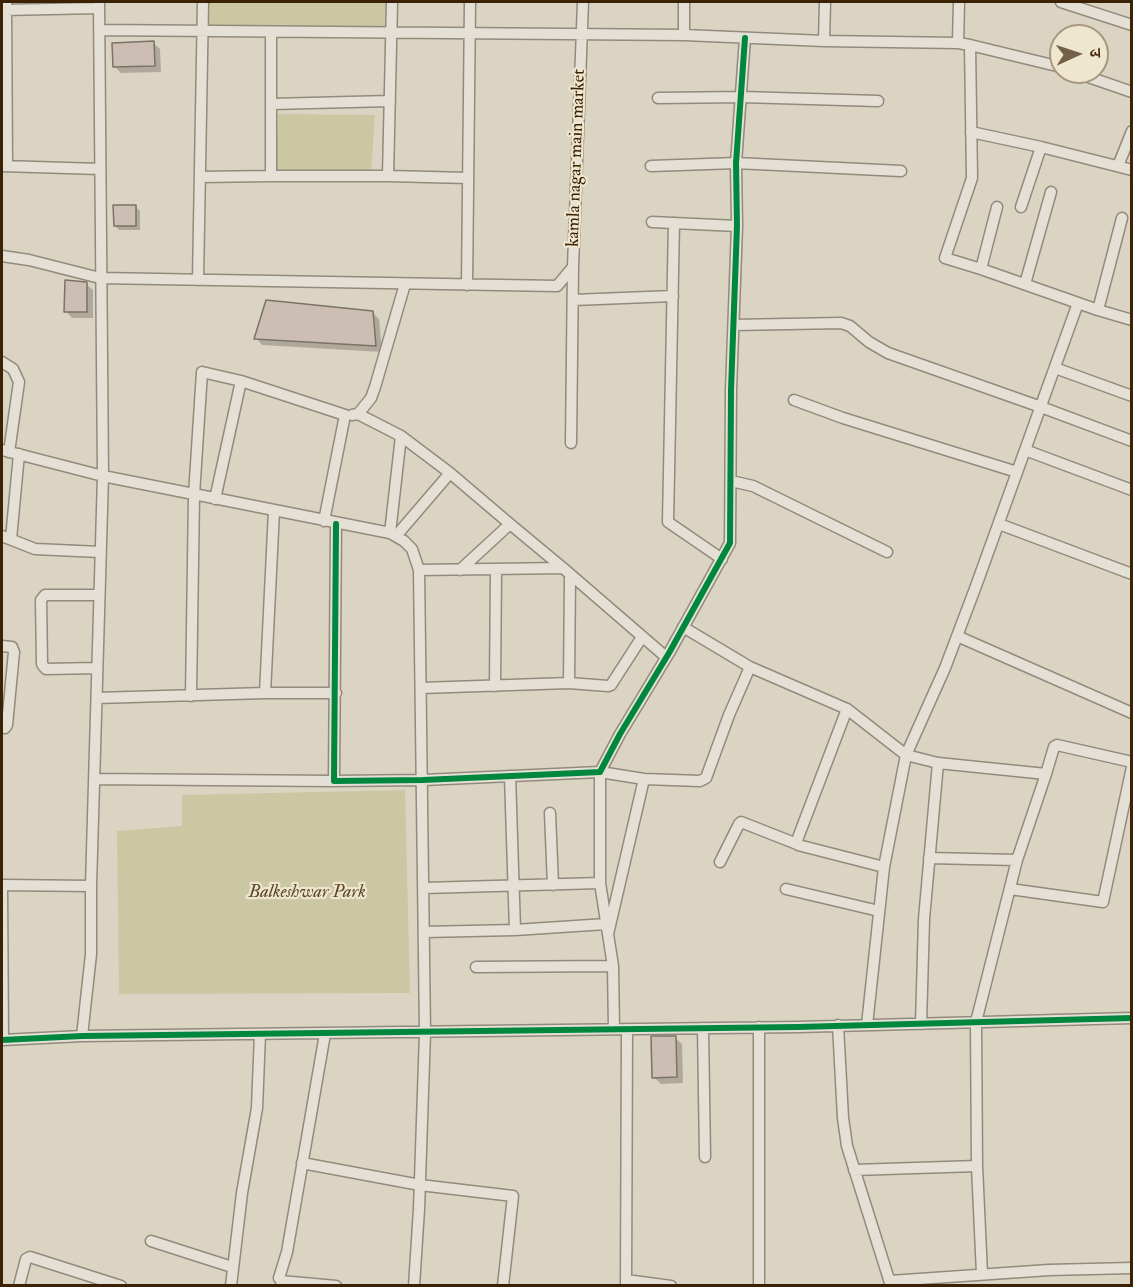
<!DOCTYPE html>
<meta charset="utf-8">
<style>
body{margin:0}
#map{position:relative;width:1133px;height:1287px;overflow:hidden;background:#dcd4c2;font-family:"IM FELL Double Pica","Noto Serif Devanagari",serif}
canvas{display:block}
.frame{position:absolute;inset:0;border:3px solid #3b2205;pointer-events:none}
.north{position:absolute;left:1049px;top:24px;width:60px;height:60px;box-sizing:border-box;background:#efe6d0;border:2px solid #a7987f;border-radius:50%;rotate:87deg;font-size:16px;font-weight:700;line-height:24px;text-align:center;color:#3b2205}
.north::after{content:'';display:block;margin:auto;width:21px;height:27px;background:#736047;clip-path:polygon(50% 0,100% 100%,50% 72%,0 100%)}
</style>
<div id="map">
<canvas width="1133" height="1287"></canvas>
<div class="frame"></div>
<div class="north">उ</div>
</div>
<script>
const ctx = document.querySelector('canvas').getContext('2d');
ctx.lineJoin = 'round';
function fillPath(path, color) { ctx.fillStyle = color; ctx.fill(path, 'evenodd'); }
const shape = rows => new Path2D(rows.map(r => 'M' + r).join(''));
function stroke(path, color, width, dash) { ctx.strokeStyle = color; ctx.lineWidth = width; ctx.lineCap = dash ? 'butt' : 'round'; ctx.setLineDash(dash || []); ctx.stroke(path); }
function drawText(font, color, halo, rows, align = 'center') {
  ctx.font = font + ' "IM FELL Double Pica",serif'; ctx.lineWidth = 4.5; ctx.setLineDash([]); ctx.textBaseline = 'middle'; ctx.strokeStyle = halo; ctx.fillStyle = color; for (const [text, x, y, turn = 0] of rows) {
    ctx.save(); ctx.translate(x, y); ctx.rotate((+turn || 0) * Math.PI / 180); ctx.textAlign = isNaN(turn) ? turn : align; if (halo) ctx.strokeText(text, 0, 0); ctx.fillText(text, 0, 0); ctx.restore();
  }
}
fillPath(shape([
 [208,2,386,2,386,27,207,26],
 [278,114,375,115,371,172,276,171],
 [405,790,410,993,119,994,117,831,182,826,182,795]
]), '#cbc7a3');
fillPath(shape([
 [153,43,160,49,161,72,121,73,115,67],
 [136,207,140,211,140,230,119,230,115,226],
 [86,284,93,290,93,318,72,318,66,311],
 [372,312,379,319,382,352,262,345,256,338],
 [675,1038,682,1044,683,1083,661,1084,654,1077]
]), '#0003');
const building = shape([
 [154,41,155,66,113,67,112,43,154,41],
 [113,205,136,205,136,226,114,226,113,205],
 [65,280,87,282,87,312,64,312,65,280],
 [266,300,373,311,376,346,254,339,266,300],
 [651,1036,676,1036,677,1077,652,1078,651,1036]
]);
fillPath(building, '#ccbeb2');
stroke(building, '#7a7264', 1.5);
const minor = shape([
 [6,2,7,166],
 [392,2,388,176,468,178],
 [1061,2,1132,25],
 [2,10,99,8],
 [99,30,684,35,824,41,825,2],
 [271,32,271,176,388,176],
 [684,35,684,2],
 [824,41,958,43,970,45,972,178,945,258,981,269,1098,310,1132,320],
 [958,43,959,2],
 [970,45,1061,67],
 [1074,72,1132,92],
 [658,98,742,97,878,101],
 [271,104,390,101],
 [971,132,1041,147,1132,170],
 [2,166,100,169],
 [651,166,736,163,901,171],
 [1118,166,1132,131],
 [200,177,271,176],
 [1021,207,1041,147],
 [652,222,737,226],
 [674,223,668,522,722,559],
 [2,256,29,260,100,278,557,286,573,267,583,2],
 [981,269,997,207],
 [198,280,203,2],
 [1025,284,1051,192],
 [467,285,470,2],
 [573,300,673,296],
 [1098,310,1122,218],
 [734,325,841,323,850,326,869,342,888,353,1041,407,1132,441],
 [2,362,13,369,19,382,9,452],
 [1055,368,1132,396],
 [241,381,345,415,324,521],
 [794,400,843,418,1017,472],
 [358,414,371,398,375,387,405,284],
 [352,415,358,414,401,436],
 [571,443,573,267],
 [2,450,103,476,390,533,404,541,412,549,419,570,425,1033,419,1209,414,1286],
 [1025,450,1132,490],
 [731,481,753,486,887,552],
 [274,511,265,693,336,693],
 [336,524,334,781,423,780,600,772,620,734,669,653,730,543,731,390,737,226,736,163,745,38],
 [999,524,1132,574],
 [390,533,401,436,450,473],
 [2,536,35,549,100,552],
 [396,536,450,473,510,524],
 [11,539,19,454],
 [419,570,563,568,666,657],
 [460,570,510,524,563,568],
 [570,575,569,683,608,686,611,685,642,637],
 [683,627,750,667,847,709],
 [957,636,1132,713],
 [2,646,12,647,14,652,7,725,5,728,2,727],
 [97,668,46,669,44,667,42,664,41,600,45,595,99,595],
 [495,686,496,569],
 [421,688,569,683],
 [191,696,194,495,202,372,241,381,215,499],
 [97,698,265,693],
 [938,763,1046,774,1017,860,976,1022,977,1166,982,1274],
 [1046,774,1054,747,1057,745,1132,762],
 [510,776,515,930],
 [94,779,334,781],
 [644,779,700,781,706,778,729,715,750,667],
 [550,813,553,885],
 [929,858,1017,860],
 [720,862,739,824,741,822,797,844],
 [2,885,3,1040],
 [2,885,91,886],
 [424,888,600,883],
 [786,889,879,911],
 [1010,889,1103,902,1132,767],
 [424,932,515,930,606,924],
 [608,934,644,779,600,772,600,883,613,966,614,1029],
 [476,967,613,966],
 [921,1024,924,919,938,763,906,755,945,668,976,586,1078,303],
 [838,1025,843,1118,847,1146,891,1286],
 [867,1025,884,867,906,755,847,709,796,843,798,845,884,867],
 [759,1027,759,1286],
 [703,1028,705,1157],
 [325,1034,287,1252,279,1278,281,1281,336,1286],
 [82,1036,91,954,91,886,103,476,99,2],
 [2,1040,82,1036,798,1027,1132,1018],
 [302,1163,420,1185,513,1196,503,1286],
 [854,1170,977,1166],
 [151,1241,232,1267],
 [626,1280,671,1286],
 [890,1281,1049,1270,1132,1268],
 [19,1286,26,1259,30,1257,121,1286],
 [231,1286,242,1193,257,1108,260,1034],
 [626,1286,627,1029]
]);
stroke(minor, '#928a7c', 13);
stroke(minor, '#e4e0d6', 10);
stroke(shape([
 [336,524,334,781,423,780,600,772,620,734,669,653,730,543,731,390,737,226,736,163,745,38],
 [2,1040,82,1036,798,1027,1132,1018]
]), '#00873e', 6);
drawText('18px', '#3b2205', '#efe6d0', [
 ["kamla nagar main market",577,158,-88]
]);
drawText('italic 18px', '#5c4826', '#efe6d0', [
 ["Balkeshwar Park",307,893]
]);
</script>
